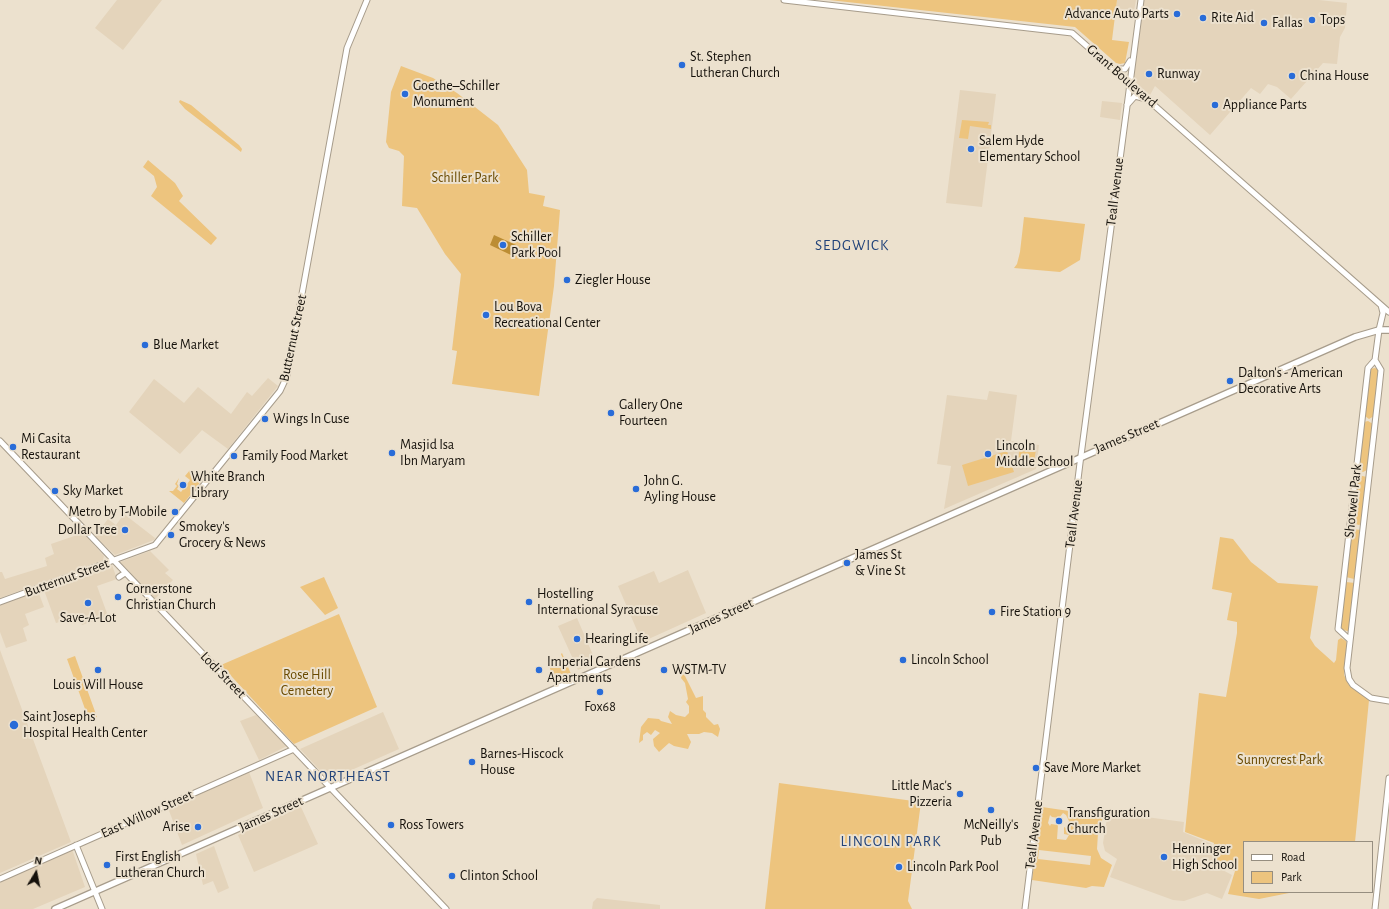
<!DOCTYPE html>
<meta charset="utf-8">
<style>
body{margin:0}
#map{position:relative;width:1389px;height:909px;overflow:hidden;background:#ece1ce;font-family:"Alegreya Sans",sans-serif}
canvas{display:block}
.legend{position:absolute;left:1243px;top:841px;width:130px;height:52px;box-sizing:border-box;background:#ece1ce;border:1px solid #968e80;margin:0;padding:5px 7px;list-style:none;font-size:12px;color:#15110b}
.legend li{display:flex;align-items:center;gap:8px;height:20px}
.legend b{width:20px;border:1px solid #968e80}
.north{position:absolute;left:16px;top:853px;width:40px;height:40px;-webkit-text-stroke:3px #ece1ce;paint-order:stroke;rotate:10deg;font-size:11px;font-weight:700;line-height:16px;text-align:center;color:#15110b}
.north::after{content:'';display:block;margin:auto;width:14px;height:18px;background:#15110b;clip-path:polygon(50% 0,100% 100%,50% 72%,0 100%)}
</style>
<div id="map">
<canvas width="1389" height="909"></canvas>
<ul class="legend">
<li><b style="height:5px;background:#fff"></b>Road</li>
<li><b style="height:11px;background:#edc47e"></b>Park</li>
</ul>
<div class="north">N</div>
</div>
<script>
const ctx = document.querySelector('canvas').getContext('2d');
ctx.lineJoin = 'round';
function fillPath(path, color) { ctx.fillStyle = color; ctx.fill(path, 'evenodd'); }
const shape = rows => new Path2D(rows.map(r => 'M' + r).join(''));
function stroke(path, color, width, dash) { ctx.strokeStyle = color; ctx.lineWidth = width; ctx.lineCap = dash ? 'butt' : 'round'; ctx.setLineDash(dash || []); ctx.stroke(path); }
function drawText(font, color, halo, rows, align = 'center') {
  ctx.font = font + ' "Alegreya Sans",sans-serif'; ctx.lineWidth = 4; ctx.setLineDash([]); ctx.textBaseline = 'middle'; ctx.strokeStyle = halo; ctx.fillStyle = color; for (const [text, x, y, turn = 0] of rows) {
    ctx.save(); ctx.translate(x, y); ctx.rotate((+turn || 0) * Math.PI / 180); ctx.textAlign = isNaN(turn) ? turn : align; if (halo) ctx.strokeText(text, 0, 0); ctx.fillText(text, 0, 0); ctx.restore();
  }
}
fillPath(shape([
 [117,0,162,0,123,50,95,28],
 [1117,0,1136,0,1134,11,1116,8],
 [1144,0,1319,0,1347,3,1345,28,1340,37,1337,64,1323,63,1291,99,1277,87,1268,84,1260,94,1251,88,1210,135,1155,86,1150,95,1135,82,1134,77],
 [960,90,996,94,982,207,946,203],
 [1102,101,1122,103,1120,120,1100,117],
 [268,378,278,386,228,449,202,430,180,454,129,412,154,379,184,403,198,387,231,414,247,392,252,396],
 [989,391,1017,395,1011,441,1039,445,1036,469,944,509,951,466,937,464,947,395,987,400],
 [124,514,155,538,154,540,115,555,95,536,108,519,116,525],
 [83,533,104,556,103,560,0,598,0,572,2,572,5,579,47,566,45,558,54,554,51,544],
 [150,551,169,570,165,573,173,580,155,599,120,562],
 [112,565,117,579,97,586,108,616,82,625,78,616,56,623,44,590],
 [688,570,706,613,642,642,618,586,654,571,659,583],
 [38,591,44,607,25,614,29,625,23,628,27,641,6,648,0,632,0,605],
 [577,618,596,662,578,670,558,626],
 [0,650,71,842,0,873],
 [383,712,399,749,329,780,300,749],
 [256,715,287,746,259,760,240,721],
 [249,772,263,808,182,845,168,808],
 [301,807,318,844,254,872,238,835],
 [1108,812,1184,822,1183,832,1212,844,1215,866,1232,875,1222,899,1207,893,1184,901,1173,900,1110,877,1117,859,1105,851,1103,843],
 [214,846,229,888,218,893,213,881,203,885,196,854],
 [72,849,85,887,33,909,0,909,0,882],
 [597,898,660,905,660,909,592,909,593,902]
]), '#e4d4bb');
fillPath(shape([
 [829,0,1117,0,1112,40,1129,42,1125,63,1120,64,1116,63,1075,27],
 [401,66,433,78,457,93,498,125,527,170,529,193,545,196,543,206,560,210,554,286,539,396,452,384,457,351,452,350,461,274,445,254,417,208,402,206,404,156,399,151,389,148,386,142,391,92],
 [180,100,191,105,228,136,239,145,242,149,241,152,185,109,179,102],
 [962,120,989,122,988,125,991,125,991,129,970,126,968,139,959,138],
 [148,160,175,183,183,196,179,201,217,238,211,245,151,196,157,187,154,176,143,167],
 [1024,217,1085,224,1080,260,1060,272,1014,268,1017,264,1020,252],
 [1375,368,1379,370,1374,416,1369,419,1365,416,1370,369],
 [1368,421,1373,424,1367,470,1363,472,1359,470,1364,422],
 [1020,447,1036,450,1033,467,1017,465],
 [1007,451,1014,472,968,486,962,465],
 [190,470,202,480,184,503,169,491,173,491,177,486,175,484,179,478,177,484,179,486,177,489,181,492,190,480,185,476],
 [1358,475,1367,477,1361,524,1359,525,1352,523],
 [1352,529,1361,530,1355,578,1354,579,1346,577],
 [1220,537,1233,539,1251,562,1278,583,1318,586,1310,638,1315,646,1334,663,1336,660,1338,640,1341,638,1346,641,1347,645,1344,675,1349,685,1369,700,1355,842,1244,842,1244,892,1294,892,1259,899,1228,894,1235,871,1217,863,1213,849,1214,843,1185,832,1199,693,1226,697,1237,633,1237,622,1227,620,1232,593,1212,589],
 [324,577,338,608,325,615,300,587],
 [1346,582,1355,583,1349,631,1348,631,1342,630,1340,627],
 [339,614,377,707,294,744,221,665],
 [562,653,571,674,554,681,549,665,563,659,561,654],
 [75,656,97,717,89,720,67,659],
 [683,672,696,698,703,696,703,710,706,713,706,717,714,725,718,724,720,729,718,737,712,733,704,732,699,734,687,734,691,742,688,749,674,746,669,743,659,752,654,746,653,739,660,733,655,730,651,735,647,732,643,735,643,740,639,743,641,727,648,718,659,719,661,721,672,724,668,717,670,711,676,715,685,717,689,713,689,706,686,702,688,699,685,683,681,678],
 [779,783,921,802,908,901,912,909,765,909],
 [1042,807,1103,816,1101,826,1098,833,1097,849,1101,858,1112,865,1104,887,1092,886,1086,888,1032,880],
 [1063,813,1066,815,1069,821,1066,828,1064,827,1064,834,1069,835,1066,840,1057,839,1058,825,1051,824,1050,826,1048,823,1050,815,1052,817,1059,818],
 [1039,850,1091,856,1090,865,1038,859]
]), '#edc47e');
fillPath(shape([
 [494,235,516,245,511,255,490,245]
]), '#bc8d33');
const secondary = shape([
 [784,0,1072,33,1389,312],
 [1115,69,1125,69,1130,61],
 [1127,105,1135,96,1146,99],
 [1381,305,1383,313,1379,330,1375,360,1381,370,1379,389,1347,668,1349,679,1353,685,1371,698,1389,701],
 [0,441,446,909],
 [119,577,125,573],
 [0,602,155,545,280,391,287,376,347,48,367,0],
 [1350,640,1338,629,1368,368,1375,360],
 [76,845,102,909],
 [0,879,294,749],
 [1025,909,1080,463,1141,0],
 [1375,909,1389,778]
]);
const primary = shape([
 [55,909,1355,337,1379,330,1389,330]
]);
stroke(secondary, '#a79c8b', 7);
stroke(primary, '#a79c8b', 8);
stroke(secondary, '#fff', 5);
stroke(primary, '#fff', 5.5);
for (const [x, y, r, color] of [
 [1177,14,4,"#296cd8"],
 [1203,18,4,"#296cd8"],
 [1312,20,4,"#296cd8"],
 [1264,23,4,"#296cd8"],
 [682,65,4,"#296cd8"],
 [1149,74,4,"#296cd8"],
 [1292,76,4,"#296cd8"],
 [405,94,4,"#296cd8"],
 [1215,105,4,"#296cd8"],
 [971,149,4,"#296cd8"],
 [503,245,4,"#296cd8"],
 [567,280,4,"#296cd8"],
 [486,315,4,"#296cd8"],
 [145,345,4,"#296cd8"],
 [1230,381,4,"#296cd8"],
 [611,413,4,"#296cd8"],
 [265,419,4,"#296cd8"],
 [13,447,4,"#296cd8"],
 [392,453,4,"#296cd8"],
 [988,454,4,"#296cd8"],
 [234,456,4,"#296cd8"],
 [183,485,4,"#296cd8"],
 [636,489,4,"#296cd8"],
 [55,491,4,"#296cd8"],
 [175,512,4,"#296cd8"],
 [125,530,4,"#296cd8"],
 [171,535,4,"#296cd8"],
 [847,563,4,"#296cd8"],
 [118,597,4,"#296cd8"],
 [529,602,4,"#296cd8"],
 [88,603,4,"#296cd8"],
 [992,612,4,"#296cd8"],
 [577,639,4,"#296cd8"],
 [903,660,4,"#296cd8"],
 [98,670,4,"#296cd8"],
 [539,670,4,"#296cd8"],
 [664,670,4,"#296cd8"],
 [600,692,4,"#296cd8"],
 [14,725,5,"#296cd8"],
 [472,762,4,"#296cd8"],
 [1036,768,4,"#296cd8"],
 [960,794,4,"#296cd8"],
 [991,810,4,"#296cd8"],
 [1059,821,4,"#296cd8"],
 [391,825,4,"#296cd8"],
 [198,827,4,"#296cd8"],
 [1164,857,4,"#296cd8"],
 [107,865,4,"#296cd8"],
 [899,867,4,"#296cd8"],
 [452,876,4,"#296cd8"]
]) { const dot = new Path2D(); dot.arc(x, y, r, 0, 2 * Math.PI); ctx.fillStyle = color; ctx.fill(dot); stroke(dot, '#ece1ce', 1.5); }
drawText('14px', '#15110b', '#ece1ce', [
 ["Advance Auto Parts",1169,14,"right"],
 ["Rite Aid",1211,18],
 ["Tops",1320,20],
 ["Fallas",1272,23],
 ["St. Stephen",690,57],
 ["Lutheran Church",690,73],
 ["Runway",1157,74],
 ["China House",1300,76],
 ["Goethe–Schiller",413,86],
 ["Monument",413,102],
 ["Appliance Parts",1223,105],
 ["Salem Hyde",979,141],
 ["Elementary School",979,157],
 ["Schiller",511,237],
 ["Park Pool",511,253],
 ["Ziegler House",575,280],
 ["Lou Bova",494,307],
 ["Recreational Center",494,323],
 ["Blue Market",153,345],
 ["Dalton's - American",1238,373],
 ["Decorative Arts",1238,389],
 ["Gallery One",619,405],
 ["Fourteen",619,421],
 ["Wings In Cuse",273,419],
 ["Mi Casita",21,439],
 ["Restaurant",21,455],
 ["Masjid Isa",400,445],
 ["Ibn Maryam",400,461],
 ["Lincoln",996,446],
 ["Middle School",996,462],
 ["Family Food Market",242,456],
 ["White Branch",191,477],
 ["Library",191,493],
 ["John G.",644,481],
 ["Ayling House",644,497],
 ["Sky Market",63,491],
 ["Metro by T-Mobile",167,512,"right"],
 ["Smokey's",179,527],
 ["Grocery & News",179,543],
 ["Dollar Tree",117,530,"right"],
 ["James St",855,555],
 ["& Vine St",855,571],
 ["Cornerstone",126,589],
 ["Christian Church",126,605],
 ["Hostelling",537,594],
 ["International Syracuse",537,610],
 ["Fire Station 9",1000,612],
 ["Save-A-Lot",88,618,"center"],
 ["HearingLife",585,639],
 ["Lincoln School",911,660],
 ["Imperial Gardens",547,662],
 ["Apartments",547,678],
 ["WSTM-TV",672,670],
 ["Louis Will House",98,685,"center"],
 ["Fox68",600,707,"center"],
 ["Saint Josephs",23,717],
 ["Hospital Health Center",23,733],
 ["Barnes-Hiscock",480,754],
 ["House",480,770],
 ["Save More Market",1044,768],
 ["Little Mac's",952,786,"right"],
 ["Pizzeria",952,802,"right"],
 ["Transfiguration",1067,813],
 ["Church",1067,829],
 ["Ross Towers",399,825],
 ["McNeilly's",991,825,"center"],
 ["Pub",991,841,"center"],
 ["Arise",190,827,"right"],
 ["Henninger",1172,849],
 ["High School",1172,865],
 ["First English",115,857],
 ["Lutheran Church",115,873],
 ["Lincoln Park Pool",907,867],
 ["Clinton School",460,876]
], 'left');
drawText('14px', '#15110b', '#ece1ce', [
 ["Grant Boulevard",1122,76,41],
 ["Teall Avenue",1115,192,-83],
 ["Butternut Street",293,338,-78],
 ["James Street",1127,436,-23],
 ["Shotwell Park",1353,501,-84],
 ["Teall Avenue",1074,514,-83],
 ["Butternut Street",67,578,-20],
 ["James Street",721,616,-24],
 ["Lodi Street",223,675,46],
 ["East Willow Street",147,814,-24],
 ["James Street",271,814,-24],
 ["Teall Avenue",1034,835,-83]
]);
drawText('14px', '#6a4a01', '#ece1ce', [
 ["Schiller Park",465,178],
 ["Rose Hill",307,675],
 ["Cemetery",307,691],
 ["Sunnycrest Park",1280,760]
]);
ctx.letterSpacing = '1px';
drawText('15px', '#224379', '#ece1ce', [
 ["SEDGWICK",852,245],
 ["NEAR NORTHEAST",328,776],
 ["LINCOLN PARK",891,841]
]);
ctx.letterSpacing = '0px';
</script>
